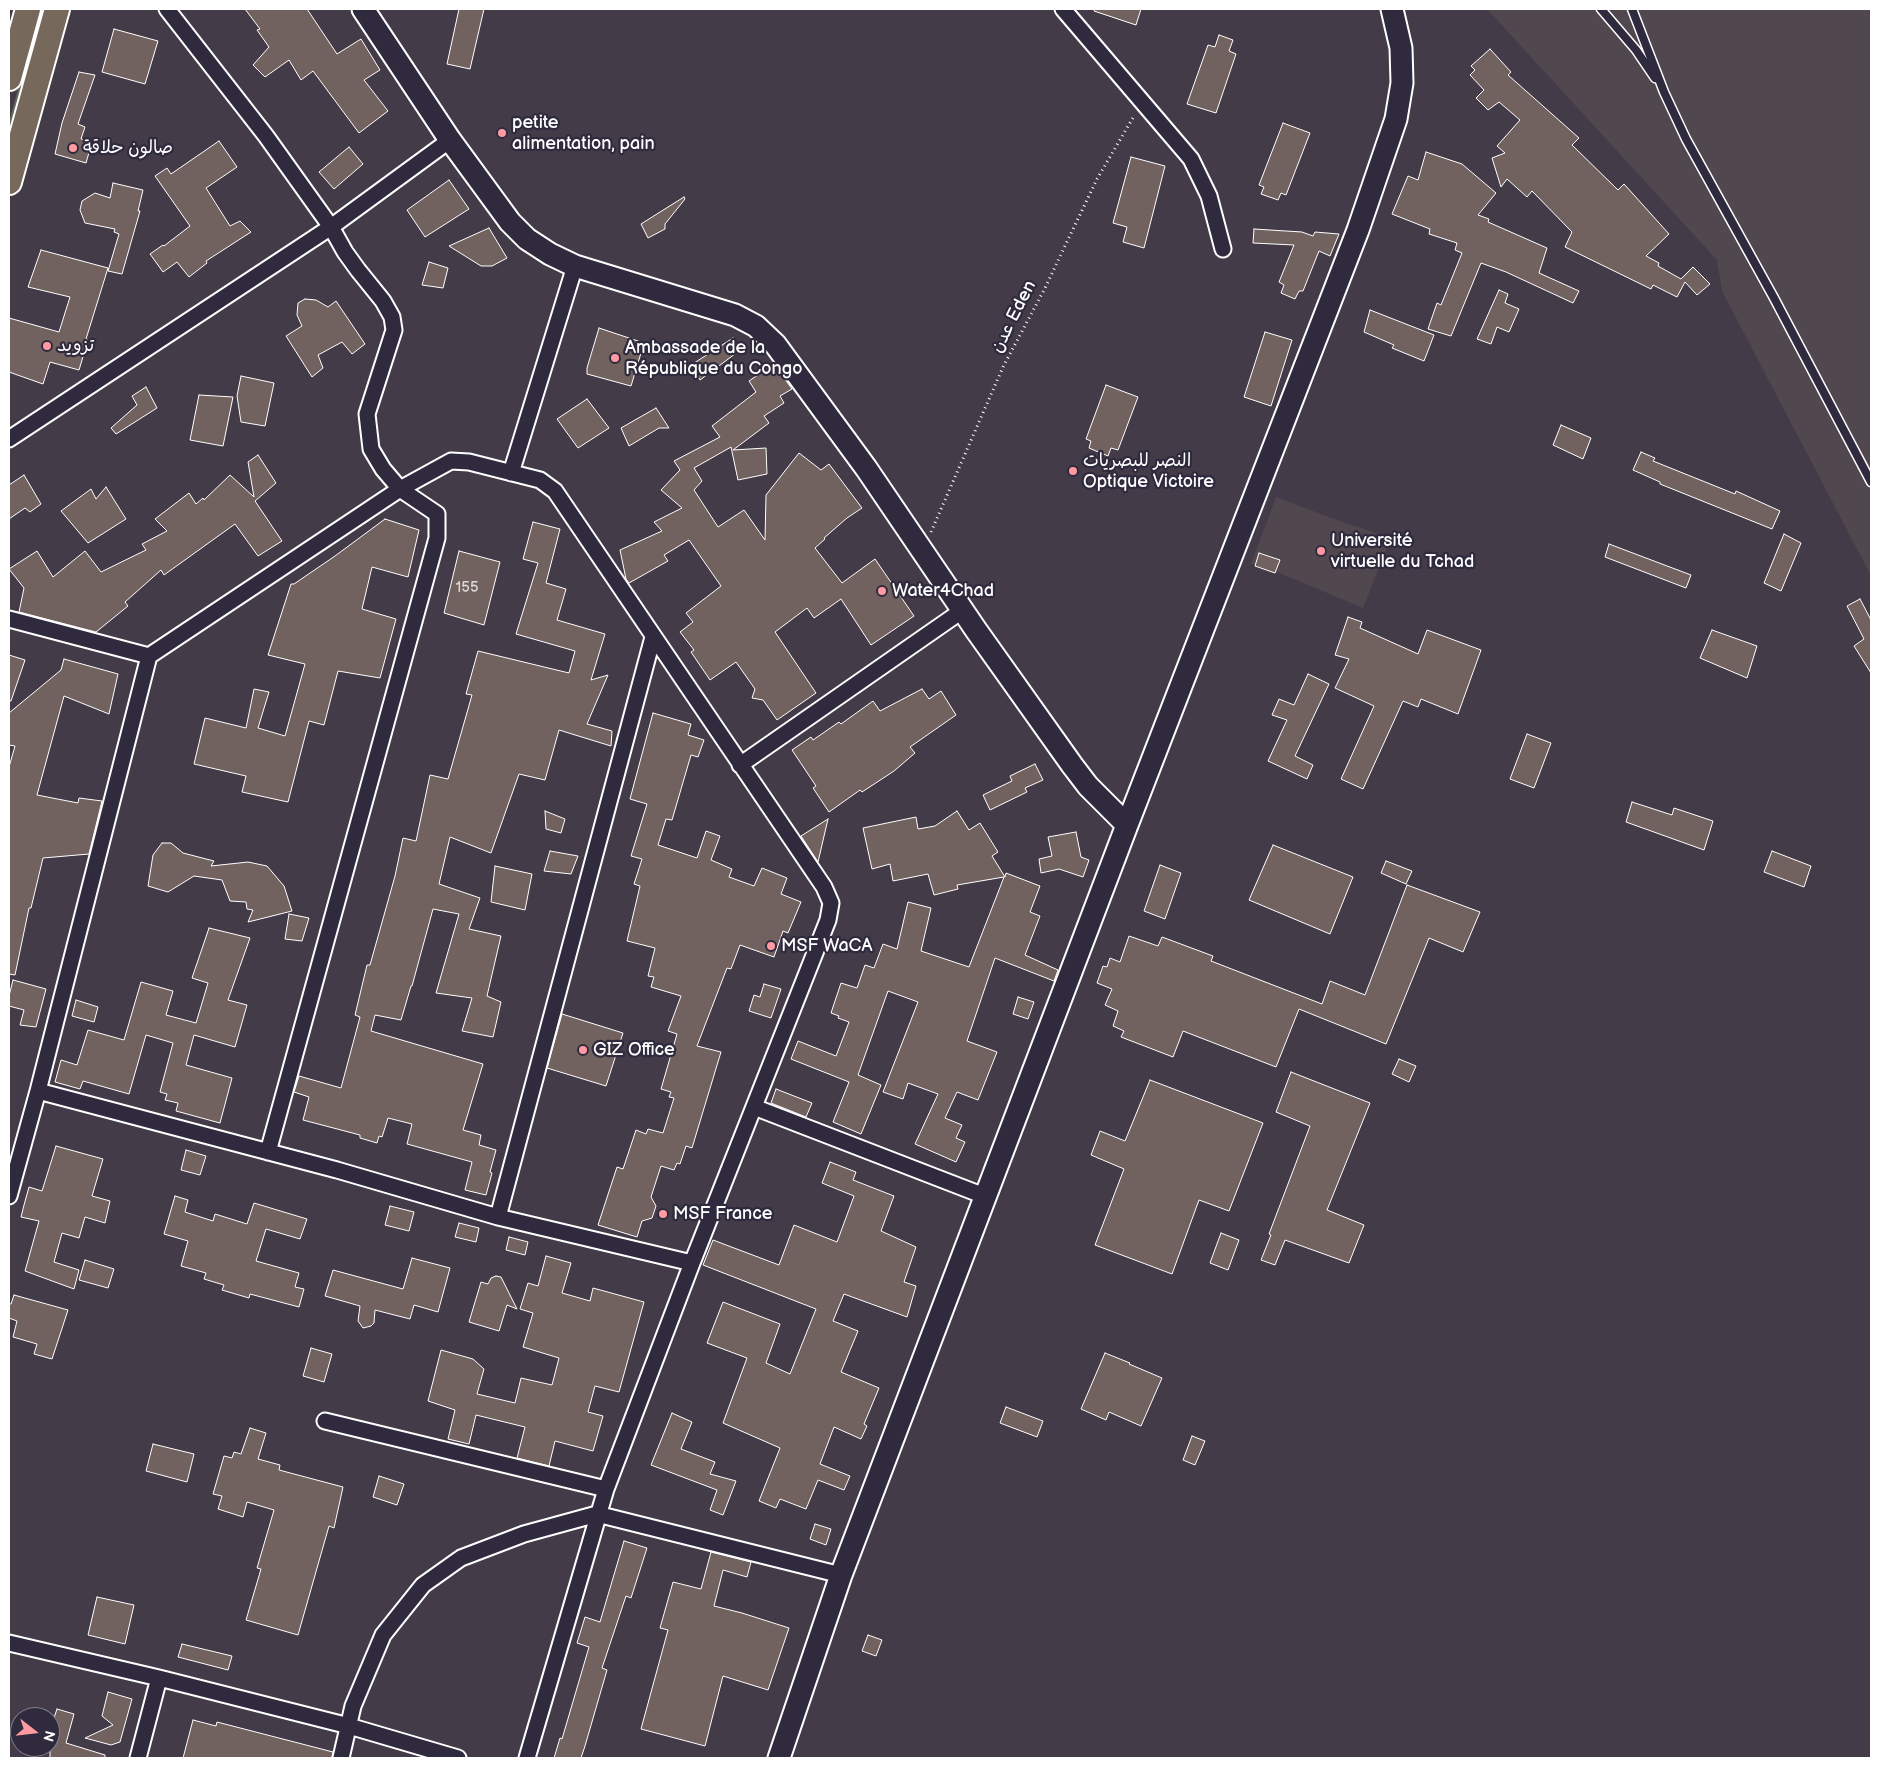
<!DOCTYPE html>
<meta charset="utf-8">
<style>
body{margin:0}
#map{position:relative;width:1880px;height:1767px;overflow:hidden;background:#433b47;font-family:"Balsamiq Sans",sans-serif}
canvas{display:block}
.frame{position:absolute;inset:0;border:10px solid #fff;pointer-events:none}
.north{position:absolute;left:10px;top:1707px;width:50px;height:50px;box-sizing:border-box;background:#2f2a3d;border:1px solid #827f8b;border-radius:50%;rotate:106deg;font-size:14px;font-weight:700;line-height:20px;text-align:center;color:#fff}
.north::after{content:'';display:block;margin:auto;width:18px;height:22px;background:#ff9aa2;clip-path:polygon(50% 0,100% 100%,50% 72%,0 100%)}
</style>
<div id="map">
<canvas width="1880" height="1767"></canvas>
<div class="frame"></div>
<div class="north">N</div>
</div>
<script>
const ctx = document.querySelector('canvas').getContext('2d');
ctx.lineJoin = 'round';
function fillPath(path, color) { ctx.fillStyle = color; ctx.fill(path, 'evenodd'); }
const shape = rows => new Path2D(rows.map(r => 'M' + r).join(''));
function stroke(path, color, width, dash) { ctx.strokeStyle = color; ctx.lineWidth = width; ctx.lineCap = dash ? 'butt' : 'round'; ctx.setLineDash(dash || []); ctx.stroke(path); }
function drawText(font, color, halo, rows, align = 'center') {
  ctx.font = font + ' "Balsamiq Sans","Playpen Sans Arabic",sans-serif'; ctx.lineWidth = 4.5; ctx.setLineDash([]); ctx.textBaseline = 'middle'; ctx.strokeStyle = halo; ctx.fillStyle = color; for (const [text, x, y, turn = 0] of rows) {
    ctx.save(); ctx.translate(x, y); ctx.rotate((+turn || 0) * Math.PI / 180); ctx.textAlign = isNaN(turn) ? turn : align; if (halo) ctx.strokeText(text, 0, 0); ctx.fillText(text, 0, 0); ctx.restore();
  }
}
fillPath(shape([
 [1487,9,1871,9,1871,576,1722,291,1717,260],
 [1276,497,1334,519,1391,538,1363,608,1258,564,1251,564]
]), '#51474e');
fillPath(shape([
 [40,9,45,9,9,145,9,122]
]), '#616759');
const building = shape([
 [245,9,307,9,337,54,361,39,380,70,364,80,388,111,359,133,313,71,301,80,289,60,265,77,253,65,269,47,257,30,260,29,245,9],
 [459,9,484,9,470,69,447,64,459,9],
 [1095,9,1141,9,1136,25,1094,11,1095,9],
 [114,29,158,41,145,84,102,72,114,29],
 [1219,35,1233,40,1229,51,1236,54,1216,113,1187,104,1208,45,1215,47,1219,35],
 [1490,49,1511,72,1508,75,1579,138,1572,145,1618,190,1624,184,1669,234,1646,256,1659,263,1658,266,1681,279,1693,267,1710,284,1697,295,1685,282,1677,297,1653,285,1651,289,1565,247,1572,232,1532,191,1527,197,1507,179,1501,187,1492,158,1505,153,1497,146,1520,120,1499,102,1488,110,1476,98,1484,90,1470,75,1475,70,1471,66,1490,49],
 [79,72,95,75,78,124,85,127,81,139,92,142,86,163,55,154,62,123,79,72],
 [1283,123,1310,133,1286,195,1281,193,1278,200,1261,194,1264,187,1259,185,1283,123],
 [219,141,237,167,206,188,230,226,240,221,251,232,206,261,207,263,189,277,177,262,163,272,150,254,163,245,164,246,190,226,155,176,167,168,171,174,219,141],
 [349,147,363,164,334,189,319,172,349,147],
 [1426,152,1462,164,1496,193,1478,215,1489,219,1488,222,1547,248,1539,273,1579,291,1573,303,1506,272,1481,263,1451,336,1428,329,1437,303,1441,305,1462,253,1455,250,1457,243,1429,234,1430,229,1392,214,1408,176,1418,180,1426,152],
 [1131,157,1165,166,1144,248,1123,242,1127,227,1113,223,1131,157],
 [449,180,469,209,425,237,407,210,449,180],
 [113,183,143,190,138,211,140,211,122,274,108,271,119,234,114,232,115,229,85,223,80,210,82,201,95,193,110,198,113,183],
 [684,197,685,199,665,224,665,229,648,238,641,224,684,197],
 [489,228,507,258,492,266,481,266,449,246,489,228],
 [1254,229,1302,232,1313,236,1315,232,1339,234,1330,256,1319,251,1303,291,1299,291,1295,299,1281,293,1284,285,1279,282,1294,245,1253,243,1254,229],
 [41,250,108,268,86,339,88,340,79,370,50,362,43,384,9,372,9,318,59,332,70,297,28,287,41,250],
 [429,262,448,268,443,288,422,285,429,262],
 [1499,290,1508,294,1505,303,1519,309,1509,332,1497,327,1491,344,1477,339,1499,290],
 [305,299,316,300,328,307,336,301,365,344,352,354,342,342,318,355,323,368,312,377,286,336,302,326,297,315,298,303,305,299],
 [1370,310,1434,335,1424,361,1392,348,1394,345,1364,332,1370,310],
 [599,328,644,343,631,386,587,374,587,368,599,328],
 [1265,332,1292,340,1271,406,1244,397,1265,332],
 [733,338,739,351,700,380,691,365,733,338],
 [774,364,792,389,780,396,784,403,764,416,769,423,733,450,766,448,767,474,738,480,731,447,694,468,702,481,694,490,718,527,744,510,765,540,766,495,799,453,821,470,829,464,862,508,847,518,824,538,825,539,815,548,842,583,875,559,914,616,871,645,841,599,814,618,807,608,775,632,816,693,777,720,763,700,752,698,755,689,736,662,710,680,691,652,694,650,680,632,693,622,686,613,721,586,689,540,664,555,668,561,629,583,626,579,620,550,662,531,654,522,682,508,661,490,680,470,674,461,720,437,712,426,756,392,749,381,774,364],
 [241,376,274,383,265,426,241,422,237,396,241,376],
 [1106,385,1138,397,1118,450,1111,448,1108,456,1089,448,1091,441,1086,439,1106,385],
 [146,387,157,408,116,434,111,428,137,405,132,396,146,387],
 [199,395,233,397,223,446,190,440,199,395],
 [587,399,609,428,578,448,557,419,587,399],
 [656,408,669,428,659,428,629,446,621,428,656,408],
 [1561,425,1591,438,1583,459,1553,445,1561,425],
 [1641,452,1655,458,1653,461,1735,494,1736,491,1780,511,1772,529,1660,484,1660,482,1633,470,1641,452],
 [258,455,276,483,255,501,282,541,258,556,235,524,164,575,161,570,125,602,128,606,96,632,19,612,24,588,9,569,37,551,53,577,85,551,101,572,146,550,142,544,167,531,155,519,189,493,196,504,203,498,204,500,230,475,254,497,248,462,258,455],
 [24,475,41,504,30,512,25,508,9,519,9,485,24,475],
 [106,487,126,519,88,543,61,511,91,489,96,499,106,487],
 [385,519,419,530,408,577,372,567,362,609,396,619,380,678,338,671,324,725,309,721,288,802,242,792,246,776,194,764,205,718,246,728,254,689,269,692,258,728,285,736,305,664,268,655,291,584,294,584,335,556,385,519],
 [533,522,560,529,546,583,566,589,557,620,605,634,591,680,608,675,587,724,612,731,611,746,559,730,545,780,519,774,491,853,450,837,439,884,480,898,469,929,501,936,487,996,501,1002,493,1037,462,1031,472,998,436,993,459,914,433,909,412,986,411,986,401,1020,375,1015,371,1031,483,1064,463,1130,481,1135,479,1145,496,1150,490,1172,492,1173,486,1195,465,1190,472,1162,407,1144,412,1124,388,1118,382,1137,379,1136,377,1143,360,1138,360,1135,303,1120,309,1097,294,1092,299,1076,341,1088,360,1017,355,1015,367,965,370,965,395,876,403,838,416,841,430,775,448,779,472,695,466,694,478,651,569,673,575,651,516,634,538,563,523,559,533,522],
 [1784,534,1801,543,1781,591,1764,583,1784,534],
 [1609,544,1691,575,1686,588,1605,557,1609,544],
 [459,551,500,562,484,625,444,613,459,551],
 [1259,553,1280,560,1275,573,1255,566,1259,553],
 [1860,599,1871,620,1871,673,1854,646,1864,639,1847,606,1860,599],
 [1348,617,1362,622,1360,628,1418,654,1427,630,1481,650,1458,714,1421,699,1418,707,1403,701,1363,789,1341,779,1374,706,1335,688,1349,659,1335,655,1348,617],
 [1712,630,1757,646,1747,678,1700,658,1712,630],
 [9,655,25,660,11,701,9,701,9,655],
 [64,659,118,674,109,714,64,696,37,795,78,803,79,798,102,801,89,854,43,858,31,908,29,908,15,975,9,974,9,767,15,746,9,745,9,713,61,670,64,659],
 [1308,674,1329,684,1295,756,1313,765,1307,779,1268,761,1287,720,1272,715,1279,699,1294,705,1308,674],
 [922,689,929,699,941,691,956,715,910,747,915,753,894,771,862,792,860,790,829,812,813,788,816,786,792,750,811,737,813,740,839,722,841,724,873,701,880,711,922,689],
 [653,713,691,724,688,735,704,740,698,757,691,755,672,820,666,819,658,845,697,858,706,831,720,836,711,860,732,869,729,877,754,886,762,868,787,878,781,894,801,902,788,933,783,931,774,957,740,945,731,969,727,968,697,1046,721,1052,692,1148,686,1146,680,1164,677,1163,674,1170,661,1166,651,1197,656,1206,652,1218,642,1221,637,1237,598,1225,617,1167,623,1169,636,1130,646,1134,648,1129,663,1133,674,1098,669,1097,671,1092,661,1089,677,1034,668,1031,681,996,651,987,654,977,648,976,655,948,627,941,640,886,634,884,642,859,631,856,647,804,630,799,653,713],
 [1527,734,1551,743,1534,788,1510,779,1527,734],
 [1035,764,1043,780,1025,788,1027,792,990,810,983,795,1012,781,1010,776,1035,764],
 [1632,802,1672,815,1674,808,1713,821,1704,850,1626,822,1632,802],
 [545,811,565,819,561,833,546,829,545,811],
 [957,811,969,830,980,823,998,852,992,856,1005,877,1006,873,1040,886,1030,912,1040,916,1025,955,1058,970,1054,981,995,958,967,1041,997,1052,978,1100,957,1092,945,1118,962,1125,956,1138,965,1142,956,1162,915,1144,938,1094,908,1083,903,1099,883,1092,918,1002,888,991,858,1075,881,1085,861,1134,833,1122,849,1082,791,1059,798,1041,836,1056,849,1022,838,1018,839,1016,831,1013,841,983,857,988,865,965,874,968,883,944,897,949,908,902,931,908,921,951,969,967,1004,877,957,885,958,889,934,895,928,874,893,881,890,864,872,869,863,828,916,817,918,829,935,826,957,811],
 [828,819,818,862,801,836,828,819],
 [1076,832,1081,857,1089,860,1083,877,1059,869,1041,873,1039,859,1052,856,1048,837,1076,832],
 [162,843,171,843,183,853,214,861,211,866,248,862,267,866,284,886,292,911,248,922,253,910,247,909,246,902,230,901,222,880,194,876,168,892,148,886,153,855,162,843],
 [1273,845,1353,877,1330,934,1249,900,1273,845],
 [550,851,578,856,571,874,544,871,550,851],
 [1772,851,1811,866,1804,887,1764,872,1772,851],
 [1386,861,1412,871,1406,884,1381,873,1386,861],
 [1160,865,1181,873,1165,919,1144,911,1160,865],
 [495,866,532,874,525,910,491,902,495,866],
 [1407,885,1480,912,1463,952,1429,938,1386,1044,1299,1009,1276,1067,1183,1031,1173,1057,1121,1037,1124,1031,1113,1026,1118,1011,1105,1005,1112,989,1097,983,1103,966,1107,967,1110,958,1120,962,1129,936,1158,946,1162,937,1213,956,1211,961,1322,1004,1330,981,1365,995,1407,885],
 [289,914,309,918,302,941,285,939,289,914],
 [209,928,250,938,228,1000,247,1005,235,1047,194,1035,186,1065,232,1078,220,1123,176,1111,178,1103,165,1100,167,1094,160,1092,173,1043,146,1035,129,1094,83,1081,80,1089,55,1082,61,1060,77,1065,88,1030,124,1040,141,982,173,991,166,1015,196,1023,208,983,192,978,209,928],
 [13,980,46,989,36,1027,20,1025,24,1010,9,1006,9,996,13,980],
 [764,984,781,989,771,1018,749,1011,754,995,760,997,764,984],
 [1018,997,1034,1002,1028,1019,1013,1014,1018,997],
 [76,1000,98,1007,94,1022,72,1016,76,1000],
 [562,1014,623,1033,606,1086,547,1068,562,1014],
 [1399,1059,1416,1066,1409,1082,1392,1074,1399,1059],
 [1291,1072,1370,1103,1327,1210,1364,1225,1349,1263,1285,1240,1275,1265,1261,1260,1271,1235,1269,1234,1310,1126,1276,1112,1291,1072],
 [1150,1080,1263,1123,1229,1211,1199,1200,1172,1274,1095,1245,1124,1169,1091,1155,1100,1131,1125,1141,1150,1080],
 [776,1089,812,1103,806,1117,771,1103,776,1089],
 [56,1146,103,1159,92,1196,110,1201,105,1223,85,1217,79,1238,62,1233,54,1262,79,1270,74,1289,25,1271,39,1221,21,1217,24,1205,29,1187,42,1191,56,1146],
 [186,1150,206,1156,200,1175,181,1170,186,1150],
 [830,1162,856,1172,853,1180,894,1196,881,1231,916,1247,904,1282,916,1286,907,1317,844,1294,833,1321,858,1331,841,1372,879,1388,864,1424,867,1426,861,1439,834,1427,820,1464,850,1476,844,1490,818,1480,806,1509,780,1499,776,1508,759,1501,780,1448,723,1423,747,1358,707,1343,723,1302,780,1324,766,1363,790,1374,816,1309,703,1265,713,1240,779,1265,794,1225,837,1242,854,1196,822,1183,830,1162],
 [175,1196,188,1200,185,1212,213,1221,215,1214,247,1224,254,1203,307,1219,300,1239,266,1229,256,1261,299,1273,295,1287,304,1289,299,1307,250,1294,249,1298,222,1290,224,1285,204,1279,206,1273,181,1266,188,1241,164,1234,175,1196],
 [390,1206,414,1212,409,1231,385,1225,390,1206],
 [459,1223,479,1228,476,1242,455,1237,459,1223],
 [1221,1233,1239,1240,1228,1270,1210,1263,1221,1233],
 [509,1237,528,1242,525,1255,506,1250,509,1237],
 [546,1256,571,1263,562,1293,590,1301,593,1288,644,1302,619,1392,595,1386,588,1412,603,1416,593,1451,555,1441,549,1466,517,1458,525,1427,476,1415,469,1444,448,1439,455,1410,428,1401,441,1350,473,1359,484,1369,477,1394,515,1403,521,1378,552,1385,559,1358,523,1347,533,1313,520,1309,528,1283,538,1286,546,1256],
 [412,1258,450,1268,438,1312,414,1305,410,1319,375,1310,374,1323,371,1326,363,1328,358,1321,360,1306,325,1296,333,1270,403,1289,412,1258],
 [85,1260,114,1269,108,1288,79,1280,85,1260],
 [496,1276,501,1277,517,1309,507,1305,499,1331,469,1322,481,1282,488,1284,491,1278,496,1276],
 [14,1295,68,1310,52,1359,34,1354,37,1344,13,1337,17,1321,9,1318,9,1304,11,1304,14,1295],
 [311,1348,332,1354,324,1382,303,1376,311,1348],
 [1105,1353,1130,1363,1129,1364,1162,1378,1141,1426,1109,1412,1106,1420,1081,1409,1105,1353],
 [1006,1407,1043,1421,1037,1437,1000,1423,1006,1407],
 [672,1413,692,1422,681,1449,715,1462,710,1474,736,1481,723,1515,710,1510,717,1490,651,1465,672,1413],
 [250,1428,266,1433,258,1459,280,1465,279,1470,343,1487,334,1528,329,1526,298,1635,246,1620,261,1569,257,1568,274,1510,247,1502,243,1517,218,1509,222,1496,213,1494,224,1456,232,1458,234,1452,241,1454,250,1428],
 [1192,1436,1205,1441,1195,1465,1183,1460,1192,1436],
 [153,1444,194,1454,187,1482,146,1471,153,1444],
 [379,1476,404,1484,397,1505,373,1497,379,1476],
 [815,1524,831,1529,826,1545,810,1539,815,1524],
 [624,1541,647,1548,631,1598,626,1596,602,1668,607,1670,585,1746,581,1758,554,1758,560,1738,562,1739,589,1647,577,1643,585,1617,600,1622,624,1541],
 [711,1552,751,1562,747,1577,723,1570,714,1606,742,1613,789,1628,768,1690,723,1676,705,1746,641,1729,668,1630,660,1628,673,1582,701,1589,711,1552],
 [97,1597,134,1605,125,1644,88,1635,97,1597],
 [868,1635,882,1640,876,1656,862,1651,868,1635],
 [182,1644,232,1656,228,1670,178,1657,182,1644],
 [108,1692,132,1699,120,1742,111,1745,85,1738,113,1725,102,1716,108,1692],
 [57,1709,74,1714,66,1743,105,1755,105,1758,50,1758,50,1717,54,1718,57,1709],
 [193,1720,216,1726,217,1722,333,1752,332,1758,183,1758,193,1720]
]);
fillPath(building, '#72625f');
stroke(building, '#fff', 1);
const lane = shape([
 [1601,9,1636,50,1655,78],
 [1632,9,1664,92,1686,139,1774,298,1871,482]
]);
const street = shape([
 [167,9,266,136,331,227,345,252,358,270,383,301,392,317,394,330,367,414,371,449,383,469,400,489,437,514,437,538,268,1152],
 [1063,9,1191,159,1209,196,1223,249],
 [9,439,331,227,450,140],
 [511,473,575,266],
 [9,619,149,656,400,489,451,461,469,462,540,480,555,491,824,887,831,903,828,920,692,1263,606,1489,527,1758],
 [740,765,963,610],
 [38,1091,337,1170,498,1217,692,1263],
 [754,1107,987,1197],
 [9,1196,38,1091,149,656],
 [498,1217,653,637],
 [325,1421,606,1489],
 [9,1643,159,1678,349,1726,458,1758],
 [138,1758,159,1678],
 [341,1758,353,1706,383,1635,423,1585,461,1558,524,1534,597,1514,841,1575]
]);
const secondary = shape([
 [363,9,450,140,510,222,527,239,550,254,575,266,735,315,756,326,775,344,866,468,976,630,1072,765,1088,786,1127,825],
 [779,1758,841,1575,1127,825,1358,230,1396,119,1402,83,1401,48,1392,9]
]);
const primary = shape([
 [9,78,28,9],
 [9,182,57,9]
]);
stroke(lane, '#fff', 11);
stroke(street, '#fff', 19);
stroke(secondary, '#fff', 25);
stroke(primary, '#fff', 28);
stroke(shape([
 [931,532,1003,367,1044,290,1097,179,1134,116]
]), '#fff', 3, [1, 4]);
stroke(lane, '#2f2a3d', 8);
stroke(street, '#2f2a3d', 15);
stroke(secondary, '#2f2a3d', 21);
stroke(primary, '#76695c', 24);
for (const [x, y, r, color] of [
 [502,133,5,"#ff9aa2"],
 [73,148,5,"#ff9aa2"],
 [47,346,5,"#ff9aa2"],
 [615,358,5,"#ff9aa2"],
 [1073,471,5,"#ff9aa2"],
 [1321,551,5,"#ff9aa2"],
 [882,591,5,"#ff9aa2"],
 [771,946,5,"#ff9aa2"],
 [583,1050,5,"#ff9aa2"],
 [663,1214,5,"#ff9aa2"]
]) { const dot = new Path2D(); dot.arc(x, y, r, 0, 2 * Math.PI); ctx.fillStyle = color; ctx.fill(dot); stroke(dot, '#2f2a3d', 2); }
drawText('15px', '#dcd8d7', null, [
 ["155",467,588]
]);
drawText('18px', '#fff', '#2f2a3d', [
 ["petite",512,123],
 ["alimentation, pain",512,144],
 ["صالون حلاقة",83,148],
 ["تزويد",57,346],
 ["Ambassade de la",625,348],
 ["République du Congo",625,369],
 ["النصر للبصريات",1083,461],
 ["Optique Victoire",1083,482],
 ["Université",1331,541],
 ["virtuelle du Tchad",1331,562],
 ["Water4Chad",892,591],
 ["MSF WaCA",781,946],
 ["GIZ Office",593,1050],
 ["MSF France",673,1214]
], 'left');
drawText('18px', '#fff', '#2f2a3d', [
 ["عدن Eden",1014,317,-63]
]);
</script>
